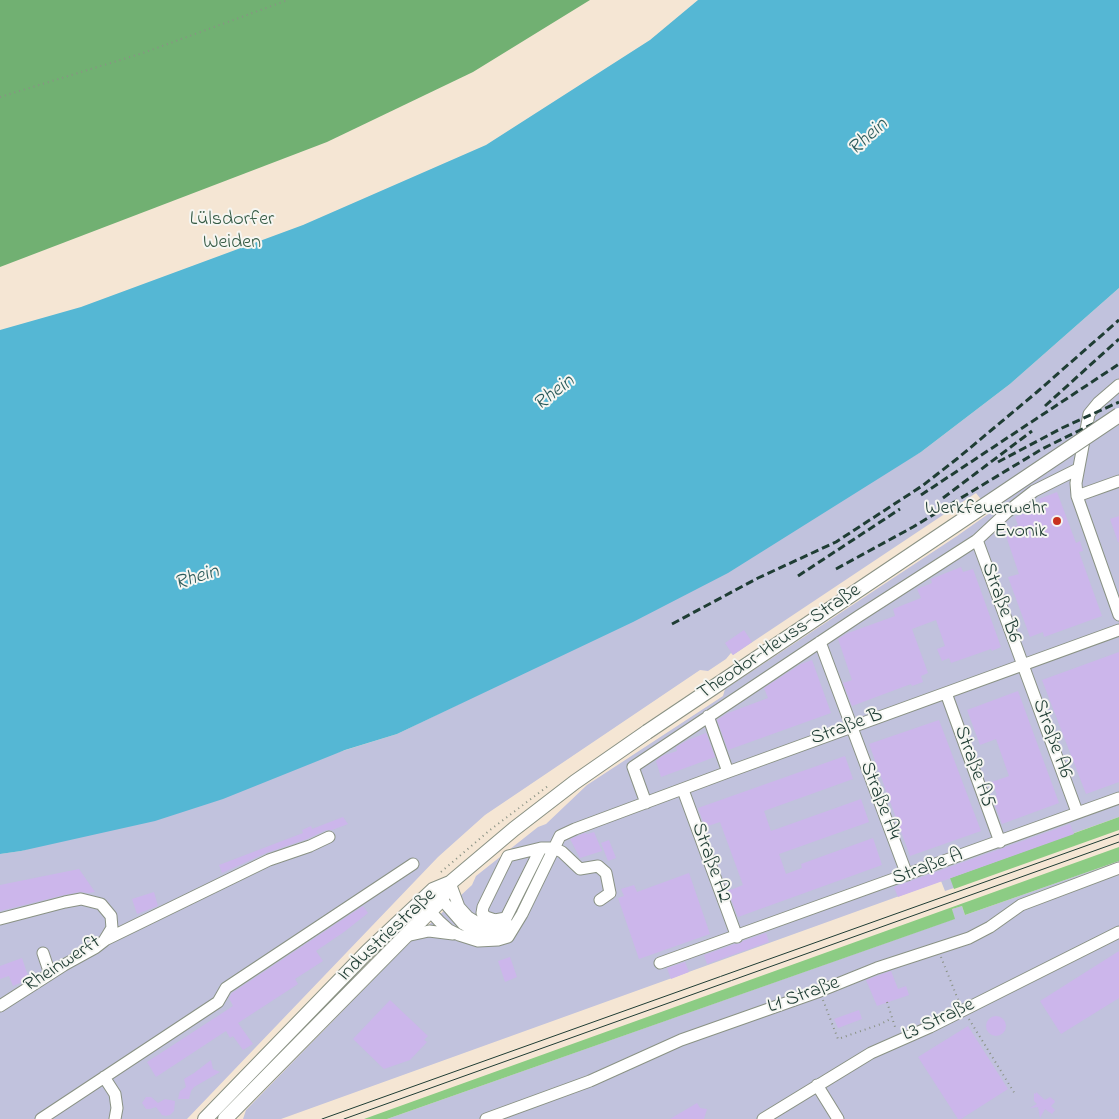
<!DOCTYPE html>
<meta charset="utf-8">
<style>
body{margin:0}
canvas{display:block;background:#f5e6d4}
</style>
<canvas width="1119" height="1119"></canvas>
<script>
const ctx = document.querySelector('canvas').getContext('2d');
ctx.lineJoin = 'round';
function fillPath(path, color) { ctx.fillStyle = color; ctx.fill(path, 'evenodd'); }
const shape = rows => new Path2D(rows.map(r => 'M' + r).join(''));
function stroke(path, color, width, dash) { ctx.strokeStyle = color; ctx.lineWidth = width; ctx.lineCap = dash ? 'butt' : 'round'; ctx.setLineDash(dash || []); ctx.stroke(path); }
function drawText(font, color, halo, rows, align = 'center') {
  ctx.font = font + ' "Indie Flower",sans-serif'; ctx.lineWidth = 4; ctx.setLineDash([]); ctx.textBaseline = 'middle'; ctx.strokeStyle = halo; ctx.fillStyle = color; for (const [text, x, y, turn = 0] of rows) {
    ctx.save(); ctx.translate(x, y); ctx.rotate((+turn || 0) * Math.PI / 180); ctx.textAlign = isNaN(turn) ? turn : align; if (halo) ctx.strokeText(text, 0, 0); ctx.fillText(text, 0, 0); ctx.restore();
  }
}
fillPath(shape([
 [1119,288,1119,817,951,877,954,888,945,891,941,881,281,1119,243,1119,246,1110,406,946,472,885,476,876,538,827,546,824,587,785,723,696,725,689,957,536,991,512,976,493,733,655,731,653,726,659,708,671,700,670,485,815,438,857,187,1119,0,1119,0,854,21,851,397,734,542,664,921,452,1010,384],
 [1119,861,1119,1119,387,1119,954,919,952,909,962,906,965,915]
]), '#c1c2dd');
fillPath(shape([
 [1119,817,1119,830,954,889,950,878],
 [1119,847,1119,861,965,915,962,906,952,909,955,919,387,1119,364,1119]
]), '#8ccc84');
fillPath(shape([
 [0,0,590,0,473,72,327,142,0,267]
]), '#71b072');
fillPath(shape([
 [698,0,1119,0,1119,288,1010,384,921,452,728,573,633,622,397,734,345,750,223,799,155,821,21,851,0,854,0,330,81,307,303,225,486,145,650,40]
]), '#55b7d4');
fillPath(shape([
 [1057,492,1076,543,1080,541,1083,551,1079,552,1102,616,1044,637,1043,632,1030,637,1008,577,1019,574,1004,530,1018,525,1015,517,1042,507,1039,499],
 [1119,516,1119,542,1118,542,1110,519],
 [961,567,963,572,973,569,1001,647,992,651,991,649,951,663,949,658,942,661,937,649,945,646,936,620,912,629,928,673,921,676,923,682,912,686,911,684,852,706,843,683,852,680,838,639,848,633,895,616,893,609,921,598,917,589,932,583,931,579],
 [744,630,752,642,733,655,725,643],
 [1119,652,1119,782,1086,794,1042,680],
 [812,660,831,713,728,750,717,720,728,713,768,698,764,688,801,664],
 [1018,691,1059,803,1002,824,992,797,997,795,992,782,1009,776,996,739,980,745,967,710],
 [939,720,981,831,910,856,869,744],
 [706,733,715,757,661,777,656,761,662,756,677,751,676,747,688,740],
 [845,756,853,779,764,811,771,831,861,799,869,822,779,854,786,874,802,868,801,864,873,838,882,865,738,917,728,891,743,885,720,822,705,827,698,808],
 [343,817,348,824,332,830,326,830,307,839,266,853,222,873,219,865,303,833,302,830,311,826,312,829],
 [1070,824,1074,834,898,897,894,887],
 [594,832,602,851,580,858,570,839,585,833,587,834],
 [609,840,616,858,608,861,601,843],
 [79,869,95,892,89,893,80,892,64,895,0,911,0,885],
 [689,873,710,934,639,959,618,898,624,896,621,889,634,885,637,892],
 [154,892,158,906,137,914,132,899],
 [363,906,368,913,344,932,316,951,323,961,295,979,298,984,238,1023,253,1044,243,1050,233,1036,230,1038,226,1031,156,1077,147,1062,233,1006,229,998,232,993],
 [766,933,769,942,707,964,704,955,735,944,739,944,743,941],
 [1119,951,1119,998,1061,1034,1040,1001],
 [510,957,517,977,505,982,498,961],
 [22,958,29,979,13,986,9,976,0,979,0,966],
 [685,962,689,972,671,979,667,968],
 [891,971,898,989,906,986,909,995,877,1006,866,980],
 [390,1000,428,1036,424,1040,427,1042,410,1060,384,1069,353,1039],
 [859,1010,862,1019,838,1028,834,1019],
 '986 1026a10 10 0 1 1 20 0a10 10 0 1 1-20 0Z',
 [968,1026,1008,1089,961,1119,958,1119,918,1057],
 [211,1060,213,1069,220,1072,194,1087,191,1091,189,1099,178,1099,180,1091,186,1087,184,1079,194,1073],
 [1036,1092,1045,1100,1050,1097,1054,1100,1055,1102,1051,1106,1055,1110,1052,1114,1045,1109,1040,1118,1038,1107,1030,1108,1037,1104,1034,1101,1034,1093,1036,1094],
 [146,1097,151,1097,158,1103,165,1099,175,1101,174,1111,170,1115,166,1116,162,1115,156,1107,150,1109,146,1109,142,1103],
 [697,1103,700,1108,707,1109,704,1119,670,1119]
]), '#ccb6eb');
const minor = shape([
 [1119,385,1098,403,1089,414,1076,483,1077,496,1119,615],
 [1077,496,1119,481],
 [977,540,1077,812],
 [820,642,907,875],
 [946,693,1000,842],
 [708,716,728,772],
 [683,790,737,937],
 [646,803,633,767,859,616,977,540,1007,512,1034,491,1078,469],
 [541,848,508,856,483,907,482,913,486,917,495,920,506,918,541,848,554,848,562,852,580,869,598,866,606,873,610,893,600,900],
 [450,883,459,907,468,917,481,925,492,927],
 [436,893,463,924,476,931,488,933,515,925],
 [425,906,439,921,449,930,459,935,478,941,498,940,508,937,522,914,560,836,575,829,728,772,1119,630],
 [0,919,65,902,81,899,101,904,111,916,112,928,104,941,95,948,64,965,0,1006],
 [406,936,429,931,453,934],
 [105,940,269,860,310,846,329,837],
 [43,953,50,974],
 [660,963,1119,798],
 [104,1077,115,1094,117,1108,115,1119],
 [817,1085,838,1119],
 [41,1119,218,1002,226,988,413,864],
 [486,1119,590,1081,681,1040,820,991,877,968,969,938,990,927,1021,905,1119,868],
 [763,1119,871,1053,930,1027,1119,932]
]);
const major = shape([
 [205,1119,368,951,433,890,450,883,514,829,575,782,647,732],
 [225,1119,441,900,450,883]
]);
stroke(minor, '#8a9284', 13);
stroke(major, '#8a9284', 16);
stroke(shape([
 [0,97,143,53,288,0],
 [441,872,490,830,548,786],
 [941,957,959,1002],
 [823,1000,838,1039,881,1024,892,1018],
 [887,1002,896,1030],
 [969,1019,1015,1094]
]), '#8a9284', 2, [1, 4]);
stroke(minor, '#fff', 11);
stroke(major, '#fff', 14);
stroke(shape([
 [322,1119,1119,834],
 [344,1119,1119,842]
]), '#1f3d34', 1);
stroke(shape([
 [1045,406,1119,339],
 [998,462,1062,428,1119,402],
 [921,495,1119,364],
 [943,498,1032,431],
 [836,569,913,527,1042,449,1119,411],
 [798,576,900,509],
 [672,624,758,578,836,542,922,486,958,458,1037,392,1119,320]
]), '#1f3d34', 3, [8, 4]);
const majorBridge = shape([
 [647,732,1119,415]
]);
stroke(majorBridge, '#8a9284', 16, []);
stroke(majorBridge, '#fff', 14);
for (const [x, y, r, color] of [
 [1057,521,5,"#c8321e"]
]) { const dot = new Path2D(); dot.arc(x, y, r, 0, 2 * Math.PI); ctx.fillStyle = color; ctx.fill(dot); stroke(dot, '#f6f6f2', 2); }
drawText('20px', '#355a44', '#f6f6f2', [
 ["Lülsdorfer",232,221],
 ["Weiden",232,244]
]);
drawText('20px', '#1f3d34', '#f6f6f2', [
 ["Werkfeuerwehr",1047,510],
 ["Evonik",1047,533]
], 'right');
drawText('20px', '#1f3d34', '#f6f6f2', [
 ["Straße B6",1000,603,70],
 ["Theodor-Heuss-Straße",780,643,-34],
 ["Straße B",847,728,-20],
 ["Straße A6",1051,739,70],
 ["Straße A5",973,767,70],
 ["Straße A4",879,801,69],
 ["Straße A2",710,863,70],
 ["Straße A",928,868,-20],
 ["Industriestraße",388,936,-43],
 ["Rheinwerft",63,965,-33],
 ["L1 Straße",804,996,-20],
 ["L3 Straße",939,1021,-25]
]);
drawText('italic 21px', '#2c5c5c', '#f6f6f2', [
 ["Rhein",869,138,-42],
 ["Rhein",555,394,-38],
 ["Rhein",197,579,-17]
]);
</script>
